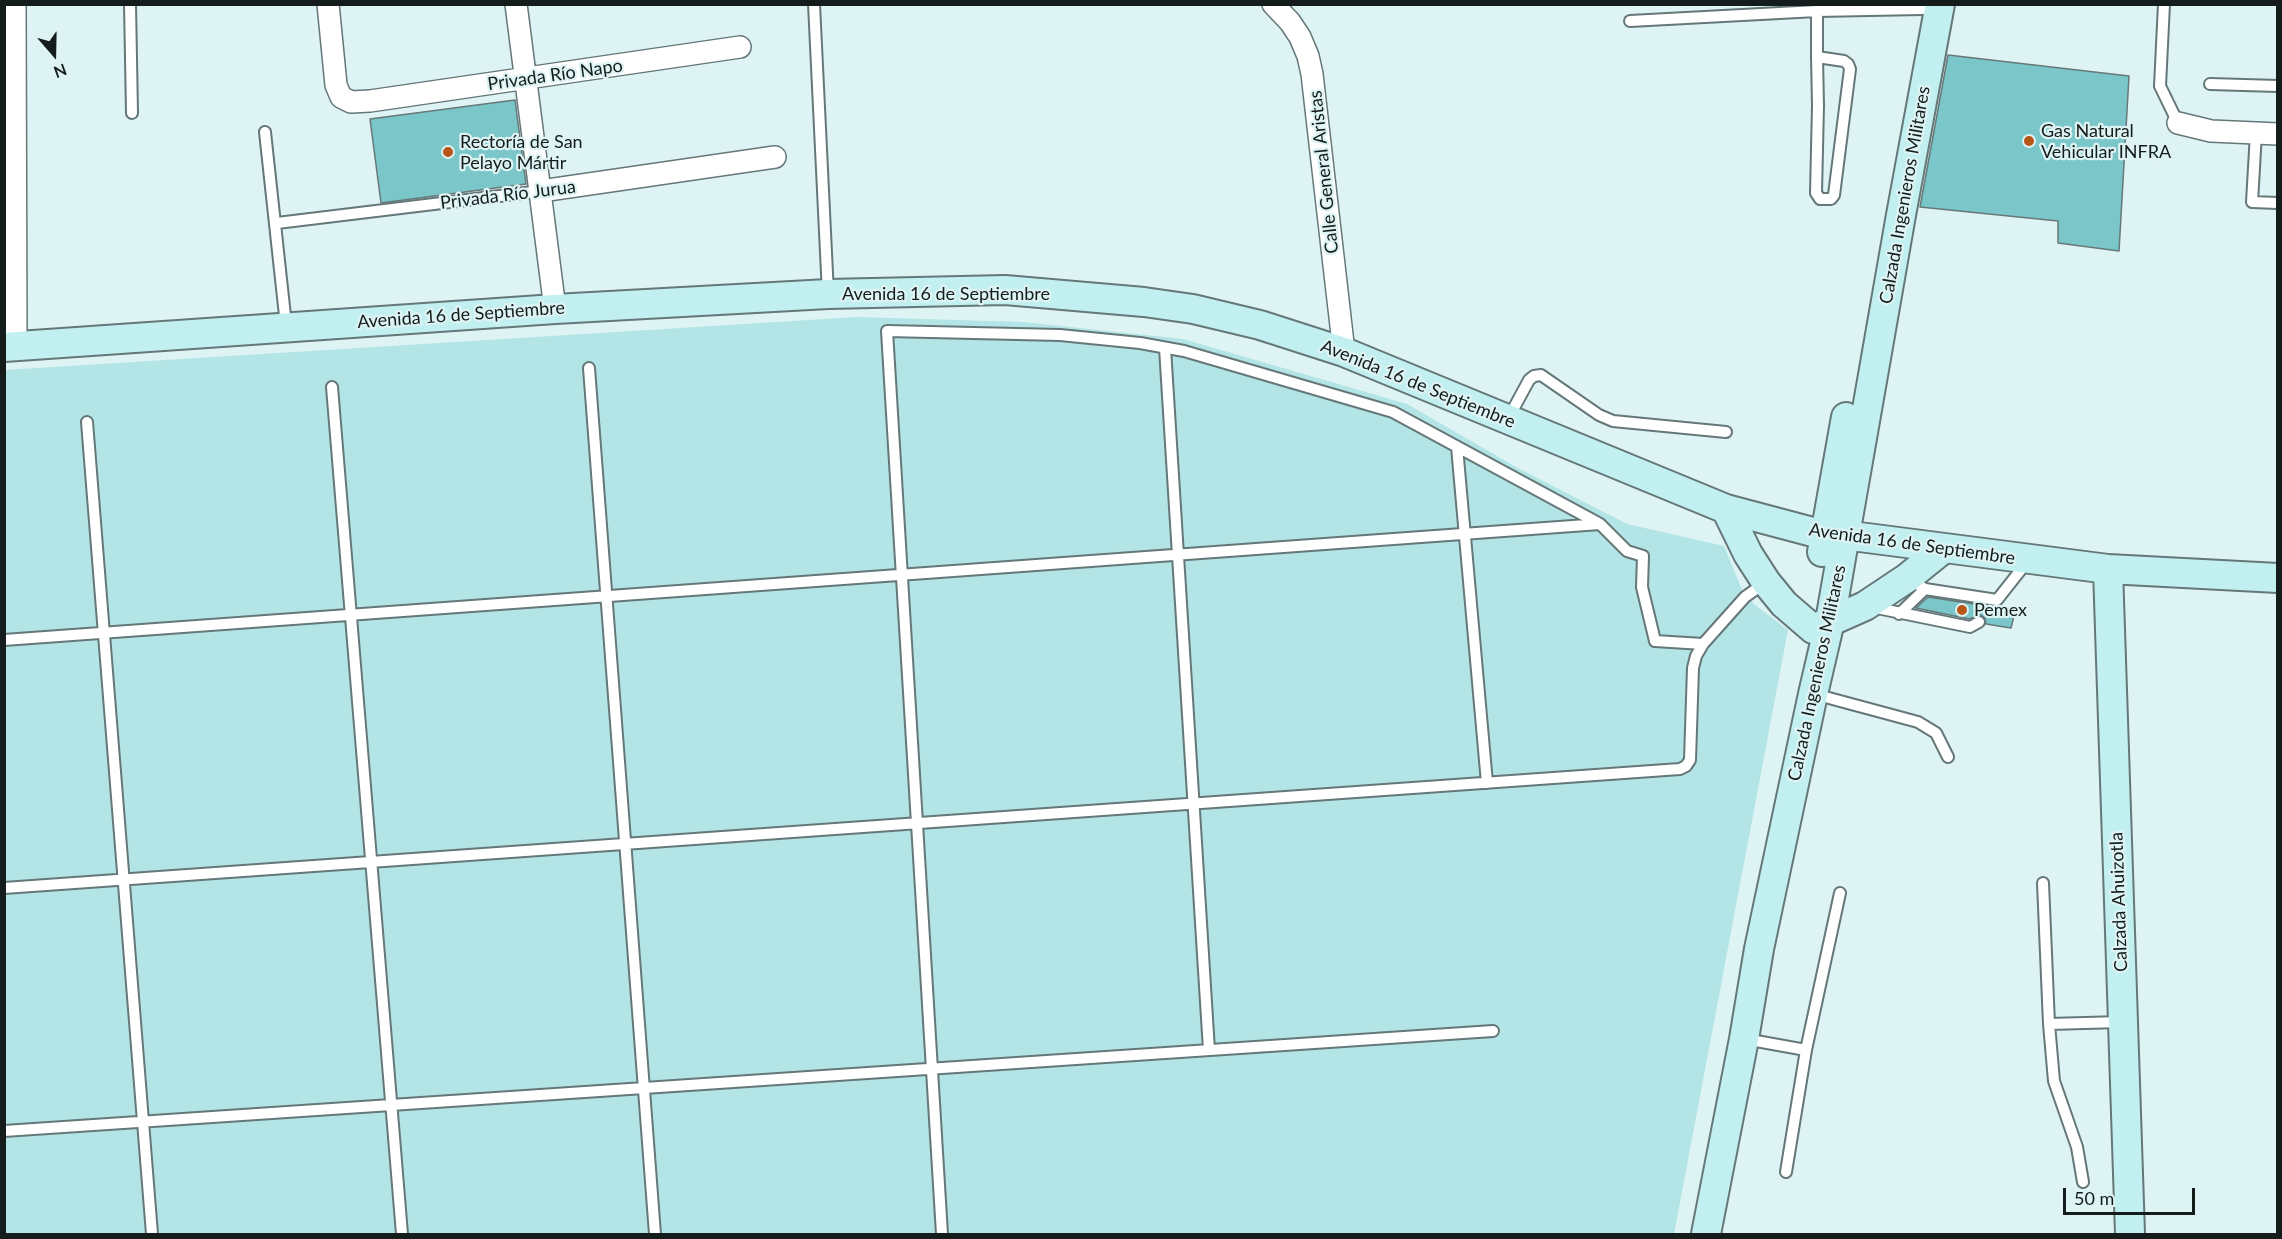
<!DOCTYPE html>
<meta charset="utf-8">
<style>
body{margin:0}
#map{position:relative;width:2282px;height:1239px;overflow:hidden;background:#def3f3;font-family:Lato,sans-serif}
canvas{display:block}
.frame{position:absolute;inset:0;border:6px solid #141c1c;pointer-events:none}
.north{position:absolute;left:24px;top:24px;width:60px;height:60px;-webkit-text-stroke:4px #def3f3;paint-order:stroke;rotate:160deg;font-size:16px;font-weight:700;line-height:24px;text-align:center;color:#141c1c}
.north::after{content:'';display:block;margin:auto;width:21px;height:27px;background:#141c1c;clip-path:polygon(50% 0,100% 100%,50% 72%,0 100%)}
.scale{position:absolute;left:2063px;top:1188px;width:132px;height:27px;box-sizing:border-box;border:3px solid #141c1c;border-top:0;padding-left:8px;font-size:18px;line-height:21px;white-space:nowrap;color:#141c1c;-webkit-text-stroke:4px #def3f3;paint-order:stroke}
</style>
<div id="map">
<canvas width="2282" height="1239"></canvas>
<div class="frame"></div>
<div class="north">N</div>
<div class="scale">50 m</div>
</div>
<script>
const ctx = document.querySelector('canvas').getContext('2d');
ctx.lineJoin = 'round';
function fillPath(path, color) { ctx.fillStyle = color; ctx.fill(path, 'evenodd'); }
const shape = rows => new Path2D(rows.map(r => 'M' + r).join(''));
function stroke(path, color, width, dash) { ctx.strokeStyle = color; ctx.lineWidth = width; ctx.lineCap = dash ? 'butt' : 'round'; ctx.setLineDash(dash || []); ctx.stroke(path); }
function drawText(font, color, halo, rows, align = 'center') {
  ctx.font = font + ' Lato,sans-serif'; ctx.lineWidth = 4.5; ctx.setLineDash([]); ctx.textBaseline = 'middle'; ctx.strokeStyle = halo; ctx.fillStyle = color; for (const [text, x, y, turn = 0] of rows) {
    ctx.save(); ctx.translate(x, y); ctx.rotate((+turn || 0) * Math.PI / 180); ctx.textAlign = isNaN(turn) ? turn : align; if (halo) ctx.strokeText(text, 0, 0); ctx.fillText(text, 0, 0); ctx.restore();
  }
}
fillPath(shape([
 [857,317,1023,322,1183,339,1407,404,1516,467,1627,524,1724,546,1745,597,1788,630,1674,1234,5,1234,5,370]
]), '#b3e5e6');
const building = shape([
 [1948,55,2129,76,2119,251,2058,243,2058,221,1920,207,1948,55],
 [515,100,526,184,381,203,370,119,515,100],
 [1928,597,1987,606,2015,612,2011,628,1986,624,1985,618,1980,615,1969,619,1916,608,1928,597]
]);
fillPath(building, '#7ac6c8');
stroke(building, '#667879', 1.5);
const lane = shape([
 [130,4,132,113],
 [814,4,828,294],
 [2164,4,2160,86,2178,123],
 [1817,11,1817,57,1818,105,1816,193,1820,199,1831,199,1834,195,1850,69,1848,64,1844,61,1817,57],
 [1630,21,1817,11,1922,9],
 [2210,84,2278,86],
 [265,132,286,325],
 [2256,133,2252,202,2278,203],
 [277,223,541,191],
 [1165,348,1209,1050],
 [589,368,655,1234],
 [332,387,402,1234],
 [1509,417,1529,380,1534,376,1541,375,1599,415,1613,421,1726,432],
 [87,422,152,1234],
 [1457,447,1487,783],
 [1909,579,1925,589,1997,600,2027,562],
 [1872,607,1970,627,1979,622],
 [1899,614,1925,589],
 [4,640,1600,524],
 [1814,694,1918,722,1936,733,1948,757],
 [2043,883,2049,1024,2121,1022],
 [4,888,1680,769,1686,766,1690,760,1693,668,1696,656,1703,644,1745,597,1766,582],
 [2049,1024,2054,1081,2077,1147,2083,1182],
 [1745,1039,1806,1050,1786,1172],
 [1806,1050,1840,893],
 [4,1131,1493,1031],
 [942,1234,887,331,1060,335,1140,343,1184,351,1393,412,1600,524,1627,551,1643,556,1642,587,1655,641,1703,644]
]);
const street = shape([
 [15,4,16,346],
 [328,4,336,85,341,97,351,102,370,101,740,47],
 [516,4,555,309],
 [1273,4,1290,22,1300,37,1308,56,1312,74,1344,352],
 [2178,123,2211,131,2278,134],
 [541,191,775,157]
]);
const secondary = shape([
 [4,347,555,309,828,294,1005,290,1144,302,1193,309,1260,325,1344,352,1726,509,1824,535,1844,535,2108,569,2278,578],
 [1726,509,1748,554,1766,582,1784,604,1813,629,1865,606,1907,578,1943,549],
 [1822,552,1846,417],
 [2108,569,2130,1234],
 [1706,1234,1744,1039,1759,949,1813,694,1830,621,1901,215,1940,4]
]);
stroke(lane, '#657778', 14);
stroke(street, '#657778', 24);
stroke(secondary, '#657778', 32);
stroke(lane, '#fff', 10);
stroke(street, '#fff', 21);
stroke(secondary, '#c2f0f1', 28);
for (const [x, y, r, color] of [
 [2029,141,6,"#b75617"],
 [448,152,6,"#b75617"],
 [1962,610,6,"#b75617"]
]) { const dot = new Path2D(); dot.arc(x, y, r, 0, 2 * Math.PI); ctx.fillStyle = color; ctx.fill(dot); stroke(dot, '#def3f3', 2); }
drawText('18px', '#141c1c', '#def3f3', [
 ["Privada Río Napo",555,75,-8],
 ["Calle General Aristas",1324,172,-96],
 ["Privada Río Jurua",508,195,-7],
 ["Calzada Ingenieros Militares",1905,195,-80],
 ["Avenida 16 de Septiembre",946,294],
 ["Avenida 16 de Septiembre",461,315,-4],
 ["Avenida 16 de Septiembre",1418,384,22],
 ["Avenida 16 de Septiembre",1912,544,8],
 ["Calzada Ingenieros Militares",1817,673,-78],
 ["Calzada Ahuizotla",2119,902,-92]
]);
drawText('18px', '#141c1c', '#def3f3', [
 ["Gas Natural",2041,131],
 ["Vehicular INFRA",2041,152],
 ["Rectoría de San",460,142],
 ["Pelayo Mártir",460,163],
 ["Pemex",1974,610]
], 'left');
</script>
